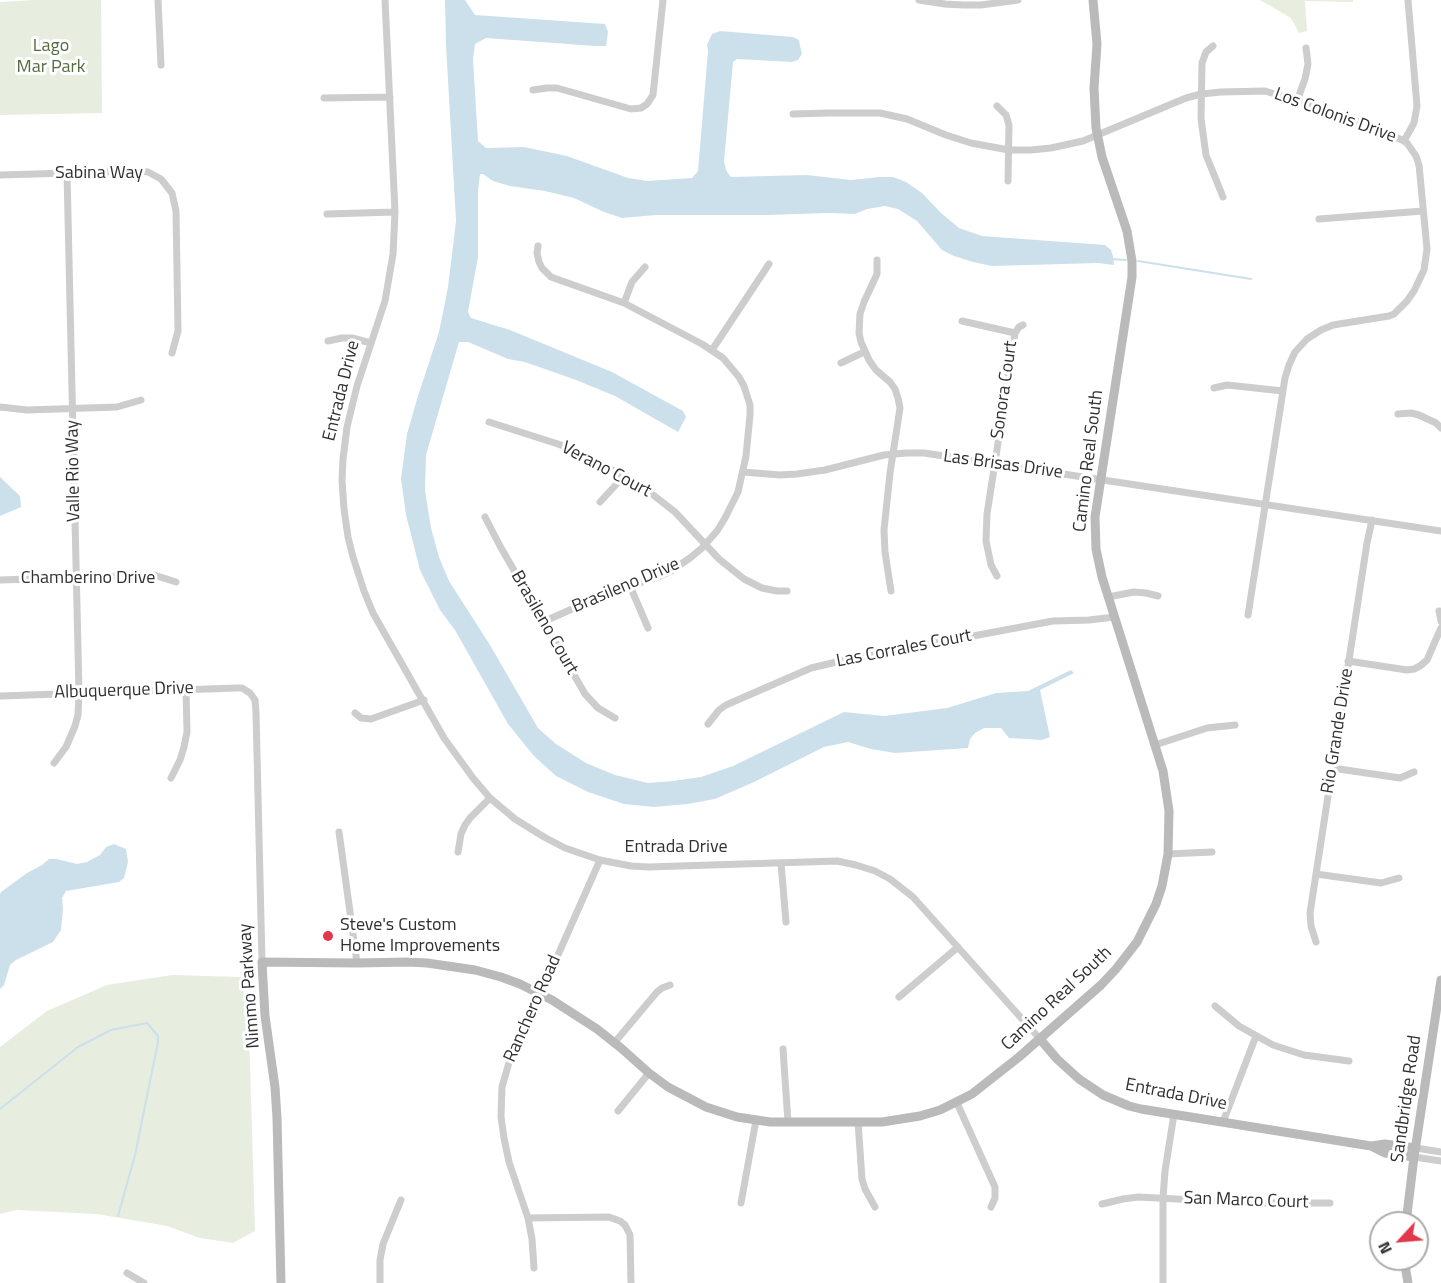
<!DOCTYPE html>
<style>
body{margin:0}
#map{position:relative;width:1441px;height:1283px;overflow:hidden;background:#fff;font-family:"Titillium Web",sans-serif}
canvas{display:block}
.north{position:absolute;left:1369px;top:1211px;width:60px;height:60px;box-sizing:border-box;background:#fff;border:2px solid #acacac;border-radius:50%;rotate:244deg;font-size:16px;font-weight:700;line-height:24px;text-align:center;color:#303030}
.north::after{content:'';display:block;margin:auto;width:21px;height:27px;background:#e23849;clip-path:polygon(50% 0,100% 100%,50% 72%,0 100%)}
</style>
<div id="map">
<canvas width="1441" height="1283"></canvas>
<div class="north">N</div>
</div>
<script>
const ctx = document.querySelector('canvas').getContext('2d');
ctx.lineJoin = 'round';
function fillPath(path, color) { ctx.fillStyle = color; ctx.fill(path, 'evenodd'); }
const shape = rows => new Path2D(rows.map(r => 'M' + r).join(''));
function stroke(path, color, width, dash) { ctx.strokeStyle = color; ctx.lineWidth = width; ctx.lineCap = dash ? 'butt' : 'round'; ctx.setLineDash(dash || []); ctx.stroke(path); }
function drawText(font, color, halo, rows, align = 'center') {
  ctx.font = font + ' "Titillium Web",sans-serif'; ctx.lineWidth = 6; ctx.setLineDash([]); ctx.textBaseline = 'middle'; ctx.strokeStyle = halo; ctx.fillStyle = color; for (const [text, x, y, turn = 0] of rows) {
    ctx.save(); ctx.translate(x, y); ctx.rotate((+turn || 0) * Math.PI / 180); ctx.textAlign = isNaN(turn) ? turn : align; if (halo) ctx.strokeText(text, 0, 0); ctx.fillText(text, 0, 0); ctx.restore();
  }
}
fillPath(shape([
 [36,0,101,0,102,113,0,115,0,2],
 [1260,0,1353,0,1353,2,1305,1,1307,31,1299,33,1291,18],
 [172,975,242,977,249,1030,255,1231,233,1243,200,1238,167,1226,97,1214,16,1210,0,1214,0,1047,47,1011,107,985]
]), '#e7eddf');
fillPath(shape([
 [445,0,465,0,475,15,605,24,608,32,606,46,595,46,486,38,475,44,473,60,478,141,486,148,524,147,567,156,628,178,647,181,692,178,698,171,708,51,707,45,712,34,720,31,793,37,799,40,800,46,802,54,798,60,792,62,737,59,733,62,724,162,727,172,731,177,807,175,851,180,880,177,893,177,906,182,922,193,941,213,959,228,982,236,1105,245,1111,250,1113,256,1114,265,1098,263,992,266,973,262,954,256,942,250,917,221,898,209,885,206,867,209,855,214,829,213,767,215,656,215,622,218,604,212,574,198,545,191,510,186,493,181,483,174,480,174,478,191,478,257,468,312,471,318,510,330,612,372,683,411,686,417,678,432,615,396,576,380,525,362,508,359,468,342,459,342,426,455,425,490,431,528,439,557,449,581,490,645,538,728,556,744,586,763,615,775,648,783,673,781,701,777,733,766,844,712,884,716,947,708,996,693,1028,691,1071,670,1074,673,1040,690,1050,737,1042,740,1009,738,1001,728,984,728,975,733,970,739,968,748,895,753,871,749,848,742,824,747,754,782,715,799,688,804,654,807,624,804,588,792,556,776,534,756,508,724,455,630,440,610,420,570,406,515,401,479,407,434,418,396,439,332,448,287,456,221,446,45],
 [0,477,20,496,21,507,0,516],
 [114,844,126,849,128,862,124,878,119,882,66,891,62,898,63,909,61,930,53,942,16,960,10,965,4,985,0,989,0,894,1,892,27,873,42,865,49,859,57,859,77,864,87,862,100,855,106,847]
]), '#cce0ec');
stroke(shape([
 [1111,259,1126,260],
 [1138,261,1251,279],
 [0,1109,78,1047,111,1030,147,1023,158,1036,158,1042,135,1155,118,1216]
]), '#cce0ec', 2);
stroke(shape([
 [158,0,161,65],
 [385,0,395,212,393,254,385,301,357,386,347,427,343,459,342,480,344,509,348,537,353,557,364,591,373,613,444,738,473,778,490,798,515,819,544,837,565,848,600,860,631,866,648,867,837,861,856,865,875,871,890,879,913,897,1040,1039],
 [919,0,945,4,963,5,981,5,1018,0],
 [1213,46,1206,52,1202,63,1201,119,1206,155,1223,197],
 [533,90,547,88,557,88,631,109,641,108,647,104,653,95,663,0],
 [324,98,390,97],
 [1297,101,1305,79,1308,64,1306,48],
 [997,106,1006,115,1009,125,1008,181],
 [793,114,828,113,880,113,907,119,946,135,971,143,1009,150,1031,150,1051,148,1083,141,1186,98,1201,94,1221,92,1265,91,1320,108,1373,127,1402,140,1407,143,1416,156,1419,165,1427,249,1424,270,1414,291,1407,301,1394,314,1389,316,1333,325,1321,330,1307,339,1295,352,1289,365,1285,378,1248,615],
 [1404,141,1414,123,1417,106,1408,0],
 [0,175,140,171,148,172,161,179,172,193,176,211,178,331,172,353],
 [327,214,395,212],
 [1319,219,1423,211],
 [538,246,537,253,539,262,542,268,551,277,624,303,702,344,723,358,739,377,744,386,750,405,750,415,746,456,738,492,725,518,717,531,702,548,690,558,671,571,658,577,603,595,543,622],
 [877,260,877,274,864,302,860,314,859,333,861,342,869,360,876,370,890,382,895,389,898,398,900,408,890,473,884,530,885,552,891,591],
 [624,303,632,282,645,267],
 [962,321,1015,333],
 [328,341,342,338,352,338,371,343],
 [712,350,769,264],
 [841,363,864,352],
 [1214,388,1227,385,1283,391],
 [0,407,27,410,117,407,141,400],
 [1398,414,1411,413,1419,415,1436,423,1441,428],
 [489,422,558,444,576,451,630,479,648,491,675,512,719,559,744,579,762,588,777,591,787,591],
 [743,472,780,475,797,474,825,470,884,455,906,453,924,453,1441,531],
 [600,502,624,476],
 [485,517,500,546,585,694,598,708,615,718],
 [997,576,991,565,986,541,987,514,1015,333,1019,327,1023,325],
 [0,580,154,575,176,582],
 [630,586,648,628],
 [1108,597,1134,592,1146,593,1158,596],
 [1439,611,1441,621],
 [1348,661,1407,670,1414,669,1420,666,1427,660,1441,628],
 [0,696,237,688,242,688,250,693,255,700,256,712,262,962],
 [355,713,361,718,371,719,424,700],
 [708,724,719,710,726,705,811,668,845,660,1053,621,1089,620,1115,617],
 [1155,745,1207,728,1235,725],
 [54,763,66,747,75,726,78,715,79,693,67,173],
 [1332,768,1400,778,1414,772],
 [171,778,180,760,184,747,187,732,186,689],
 [339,832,357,963],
 [458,852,461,834,465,825,470,818,490,798],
 [1168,854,1212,852],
 [781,863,786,922],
 [1316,874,1381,883,1399,878],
 [1316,942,1311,926,1310,913,1367,543,1372,520],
 [899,997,958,947],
 [1215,1006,1239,1026,1273,1045,1304,1055,1349,1061],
 [615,1042,657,992,662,988,670,985],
 [783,1049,788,1122],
 [957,1103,995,1187,995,1198,991,1207],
 [618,1111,649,1073],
 [858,1122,862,1179,865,1189,875,1207],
 [1223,1122,1256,1036],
 [1416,1148,1441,1152],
 [1414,1157,1441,1161],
 [741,1203,756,1120],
 [1102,1204,1123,1199,1138,1197,1253,1203,1330,1203],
 [528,1218,609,1217,620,1221,625,1225,630,1235,631,1283],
 [534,1268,532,1239,528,1218,509,1162,504,1138,501,1117,502,1087,510,1059,550,973,600,860],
 [127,1273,144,1283],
 [380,1283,380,1260,383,1244,401,1200],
 [1163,1283,1163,1198,1165,1171,1174,1114]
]), '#cdcdcd', 7);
stroke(shape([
 [1040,1039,1057,1059,1079,1079,1103,1095,1129,1106,1141,1109,1371,1146,1385,1153,1414,1157],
 [1371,1146,1385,1144,1416,1148],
 [1406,1223,1414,1157,1441,980],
 [1404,1259,1408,1283],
 [281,1283,277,1118,275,1087,265,1016,262,962,357,963,408,962,427,963,475,970,501,977,520,984,552,1000,597,1029,621,1048,649,1073,668,1087,706,1107,737,1117,770,1122,882,1122,920,1116,940,1110,972,1094,1019,1057,1101,985,1116,969,1137,942,1156,904,1162,886,1168,854,1169,811,1163,771,1102,577,1096,549,1095,517,1132,277,1132,261,1127,231,1102,157,1096,128,1094,88,1097,44,1093,0]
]), '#bababa', 9);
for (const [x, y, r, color] of [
 [328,936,6,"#e23849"]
]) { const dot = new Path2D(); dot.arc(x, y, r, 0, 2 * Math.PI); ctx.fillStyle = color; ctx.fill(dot); stroke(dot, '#fff', 2); }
drawText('18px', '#556c3e', '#fff', [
 ["Lago",51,47],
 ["Mar Park",51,68]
]);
drawText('18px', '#303030', '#fff', [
 ["Los Colonis Drive",1335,116,20],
 ["Sabina Way",99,174],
 ["Sonora Court",1005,390,-82],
 ["Entrada Drive",342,391,-76],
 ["Camino Real South",1089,461,-83],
 ["Las Brisas Drive",1003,465,8],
 ["Verano Court",606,470,28],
 ["Valle Rio Way",74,471,-91],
 ["Chamberino Drive",88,579],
 ["Brasileno Drive",626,586,-23],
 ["Brasileno Court",544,623,60],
 ["Las Corrales Court",904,649,-11],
 ["Albuquerque Drive",124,691,-2],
 ["Rio Grande Drive",1338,731,-81],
 ["Entrada Drive",676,848],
 ["Nimmo Parkway",250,986,-94],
 ["Camino Real South",1057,999,-43],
 ["Ranchero Road",533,1009,-66],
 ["Entrada Drive",1176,1095,11],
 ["Sandbridge Road",1407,1099,-82],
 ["San Marco Court",1246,1201,2]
]);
drawText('18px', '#303030', '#fff', [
 ["Steve's Custom",340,926],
 ["Home Improvements",340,947]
], 'left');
</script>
